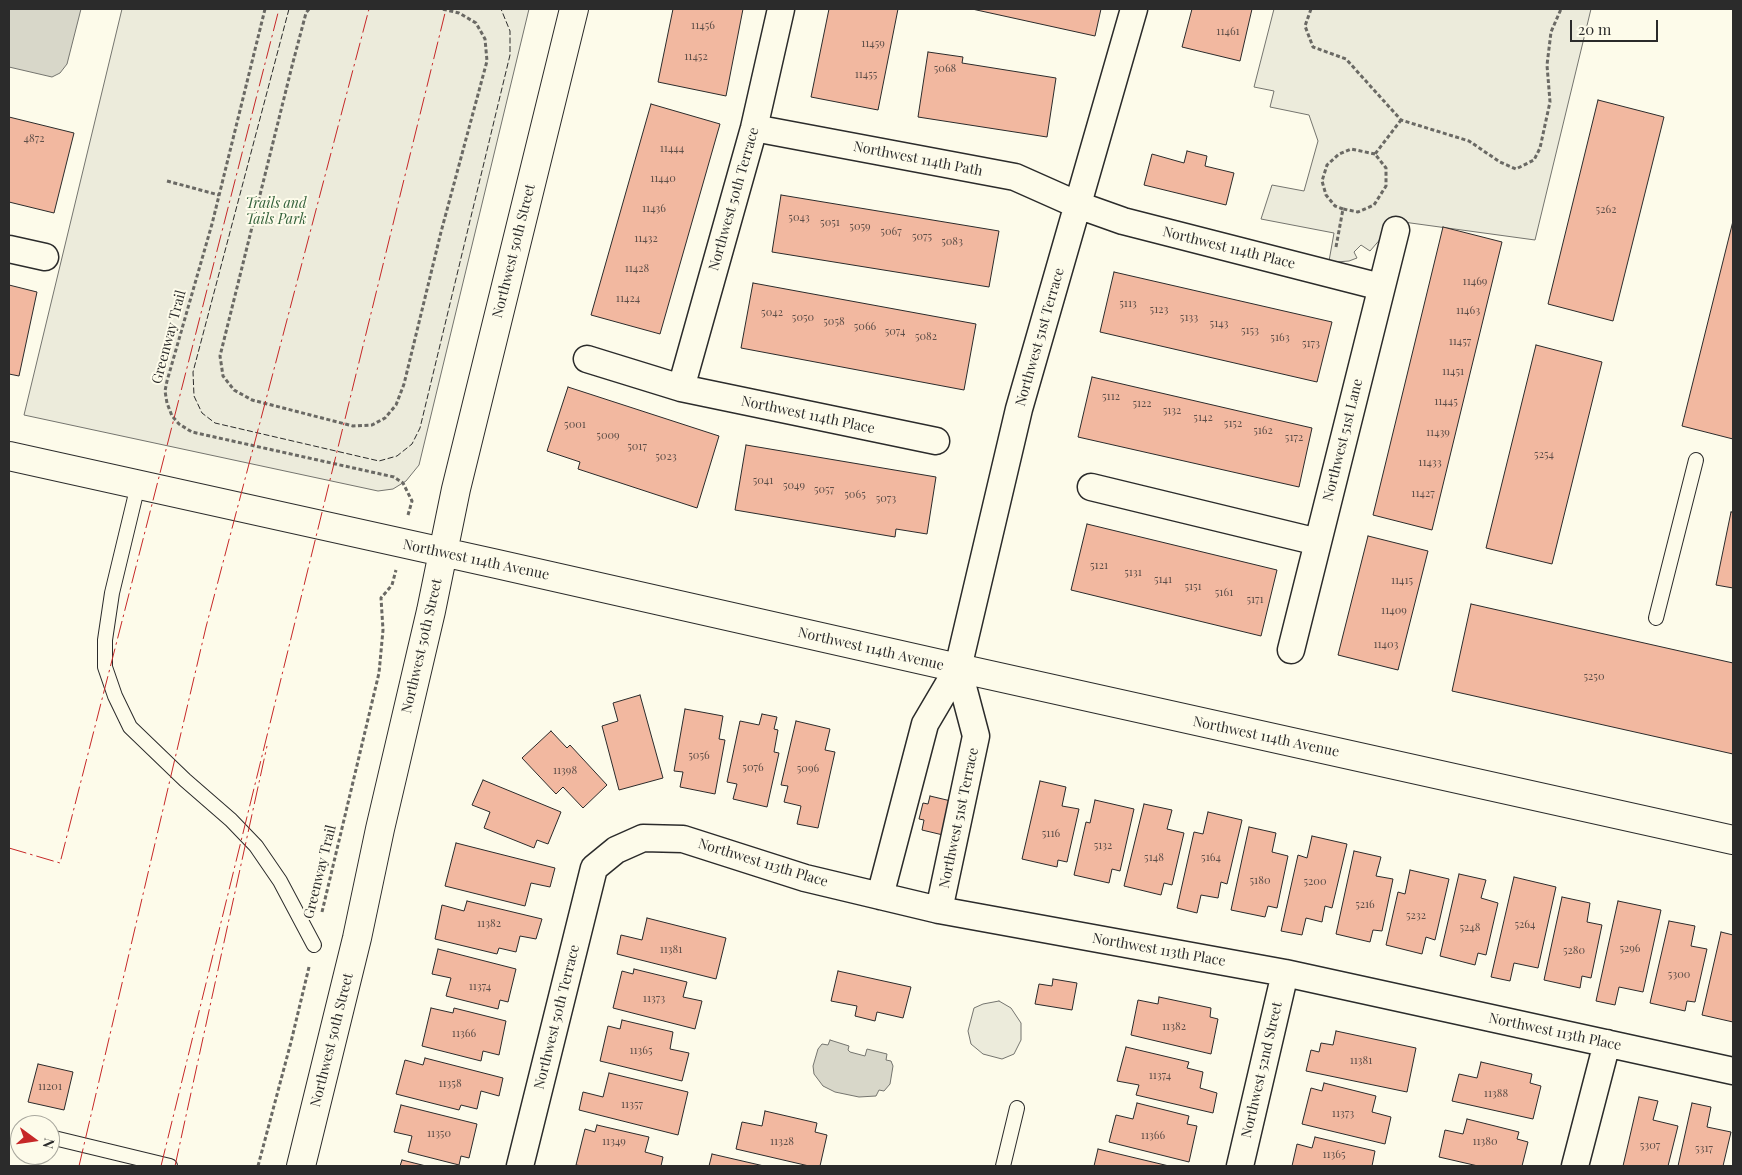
<!DOCTYPE html>
<style>
body{margin:0}
#map{position:relative;width:1742px;height:1175px;overflow:hidden;background:#fdfbea;font-family:"Playfair Display",serif}
canvas{display:block}
.frame{position:absolute;inset:0;border:10px solid #2b2b2b;pointer-events:none}
.north{position:absolute;left:10px;top:1115px;width:50px;height:50px;box-sizing:border-box;background:#fdfbea;border:1px solid #a9a89e;border-radius:50%;rotate:104deg;font-size:14px;font-weight:700;line-height:20px;text-align:center;color:#2b2b2b}
.north::after{content:'';display:block;margin:auto;width:18px;height:22px;background:#c62828;clip-path:polygon(50% 0,100% 100%,50% 72%,0 100%)}
.scale{position:absolute;left:1570px;top:20px;width:88px;height:22px;box-sizing:border-box;border:2px solid #2b2b2b;border-top:0;padding-left:6px;font-size:15px;line-height:18px;white-space:nowrap;color:#2b2b2b;-webkit-text-stroke:4px #fdfbea;paint-order:stroke}
</style>
<div id="map">
<canvas width="1742" height="1175"></canvas>
<div class="frame"></div>
<div class="north">N</div>
<div class="scale">20 m</div>
</div>
<script>
const ctx = document.querySelector('canvas').getContext('2d');
ctx.lineJoin = 'round';
function fillPath(path, color) { ctx.fillStyle = color; ctx.fill(path, 'evenodd'); }
const shape = rows => new Path2D(rows.map(r => 'M' + r).join(''));
function stroke(path, color, width, dash) { ctx.strokeStyle = color; ctx.lineWidth = width; ctx.lineCap = dash ? 'butt' : 'round'; ctx.setLineDash(dash || []); ctx.stroke(path); }
function drawText(font, color, halo, rows, align = 'center') {
  ctx.font = font + ' "Playfair Display",serif'; ctx.lineWidth = 4; ctx.setLineDash([]); ctx.textBaseline = 'middle'; ctx.strokeStyle = halo; ctx.fillStyle = color; for (const [text, x, y, turn = 0] of rows) {
    ctx.save(); ctx.translate(x, y); ctx.rotate((+turn || 0) * Math.PI / 180); ctx.textAlign = isNaN(turn) ? turn : align; if (halo) ctx.strokeText(text, 0, 0); ctx.fillText(text, 0, 0); ctx.restore();
  }
}
const green = shape([
 [122,9,529,9,419,465,406,481,393,489,378,491,24,415,122,9],
 [1274,9,1591,9,1535,240,1396,221,1370,251,1361,245,1354,252,1357,258,1349,261,1336,262,1329,261,1334,233,1261,219,1272,185,1304,191,1318,141,1309,115,1270,107,1274,91,1254,87,1274,9],
 [999,1001,1011,1008,1021,1023,1021,1040,1014,1054,1002,1059,983,1054,971,1044,968,1031,974,1008,983,1004,999,1001]
]);
fillPath(green, '#ecebdb');
stroke(green, '#74746e', 1);
const water = shape([
 [9,9,81,9,67,64,60,73,52,77,9,67,9,9],
 [830,1040,849,1046,848,1050,850,1052,865,1056,867,1049,887,1054,886,1060,891,1061,893,1066,890,1084,884,1091,879,1090,876,1096,859,1097,835,1092,823,1086,814,1074,813,1066,818,1049,822,1044,828,1045,830,1040]
]);
fillPath(water, '#d8d7c9');
stroke(water, '#74746e', 1);
const building = shape([
 [673,9,743,9,726,96,658,82,673,9],
 [829,9,898,9,878,110,811,97,829,9],
 [972,9,1101,9,1095,36,972,9],
 [1192,9,1252,9,1240,61,1182,47,1192,9],
 [928,52,963,57,962,63,1056,78,1047,137,918,117,928,52],
 [1598,100,1664,117,1613,321,1548,304,1598,100],
 [651,104,720,124,660,334,591,315,651,104],
 [9,117,74,133,54,213,9,202,9,117],
 [1187,151,1207,156,1205,166,1234,173,1226,205,1144,185,1152,154,1184,163,1187,151],
 [781,195,999,231,989,287,772,252,781,195],
 [1733,221,1733,439,1682,426,1733,221],
 [1443,227,1502,242,1432,530,1373,515,1443,227],
 [1114,272,1332,322,1317,382,1100,332,1114,272],
 [753,283,976,324,964,390,741,348,753,283],
 [9,285,37,292,19,376,9,374,9,285],
 [1536,345,1602,362,1552,564,1486,548,1536,345],
 [1092,377,1312,428,1299,487,1078,437,1092,377],
 [568,387,719,436,697,508,578,469,580,462,547,451,568,387],
 [746,445,936,477,927,534,896,529,895,537,735,510,746,445],
 [1731,512,1733,512,1733,588,1716,585,1731,512],
 [1087,524,1277,570,1261,636,1071,590,1087,524],
 [1368,536,1428,551,1398,670,1338,655,1368,536],
 [1471,604,1733,663,1733,754,1452,691,1471,604],
 [640,695,663,778,619,790,602,726,618,721,613,703,640,695],
 [685,709,723,716,719,739,725,740,715,794,680,787,683,772,674,771,685,709],
 [762,714,777,717,774,729,778,730,774,752,779,753,767,807,733,799,737,784,727,782,740,721,759,725,762,714],
 [796,721,830,729,825,750,835,752,818,828,797,824,801,806,784,802,788,786,781,785,796,721],
 [551,731,567,748,570,745,607,785,583,808,563,787,556,794,522,758,551,731],
 [483,780,561,812,548,844,537,840,534,848,484,828,490,812,472,805,483,780],
 [1040,781,1066,787,1062,806,1079,809,1067,862,1058,860,1057,867,1022,859,1040,781],
 [930,796,951,801,943,835,922,830,924,820,919,819,923,803,928,804,930,796],
 [1095,800,1134,809,1120,871,1112,869,1109,883,1074,875,1086,822,1090,823,1095,800],
 [1144,804,1172,810,1167,829,1184,833,1172,885,1164,883,1161,895,1124,886,1144,804],
 [1208,812,1242,820,1227,884,1221,882,1218,898,1201,895,1197,913,1177,908,1194,832,1203,834,1208,812],
 [1249,827,1276,833,1272,852,1288,856,1277,908,1268,906,1265,917,1231,910,1249,827],
 [1312,836,1347,844,1332,908,1325,906,1322,922,1306,918,1302,935,1281,931,1298,855,1307,858,1312,836],
 [456,843,555,868,550,887,531,883,525,906,445,886,456,843],
 [1354,851,1381,857,1376,876,1393,879,1382,931,1373,930,1370,942,1336,934,1354,851],
 [1410,870,1449,879,1435,940,1426,937,1422,954,1386,945,1398,892,1405,894,1410,870],
 [1459,874,1486,880,1481,898,1498,903,1486,955,1478,953,1475,965,1440,956,1459,874],
 [1514,877,1556,887,1538,968,1514,963,1510,981,1491,977,1514,877],
 [1562,897,1590,903,1587,922,1602,925,1591,978,1582,976,1580,988,1544,980,1562,897],
 [467,901,542,919,536,939,520,936,516,952,499,948,497,954,435,939,442,905,464,911,467,901],
 [1618,901,1661,910,1643,992,1619,987,1615,1005,1596,1001,1618,901],
 [647,918,726,938,716,979,617,954,621,935,642,940,647,918],
 [1669,921,1695,926,1691,946,1707,949,1695,1002,1687,1001,1685,1011,1650,1003,1669,921],
 [1721,932,1733,935,1733,1022,1702,1015,1721,932],
 [438,949,516,969,508,1002,500,1000,498,1009,446,996,451,978,432,974,438,949],
 [634,969,687,982,683,997,702,1001,695,1029,613,1008,622,971,633,974,634,969],
 [838,971,911,987,903,1018,877,1012,875,1021,855,1016,857,1006,831,1001,838,971],
 [1053,979,1077,983,1072,1010,1035,1004,1039,984,1052,986,1053,979],
 [1159,997,1211,1008,1210,1017,1218,1019,1211,1054,1131,1035,1138,1000,1158,1004,1159,997],
 [431,1008,453,1013,454,1008,506,1021,499,1055,483,1051,481,1061,422,1046,431,1008],
 [622,1020,673,1032,670,1049,689,1053,682,1081,600,1061,608,1026,620,1029,622,1020],
 [1336,1031,1416,1048,1407,1092,1306,1071,1311,1050,1319,1052,1321,1043,1333,1045,1336,1031],
 [1126,1047,1189,1062,1187,1068,1203,1072,1200,1088,1217,1093,1213,1113,1136,1095,1139,1085,1117,1081,1126,1047],
 [425,1058,503,1078,499,1096,481,1091,477,1109,461,1105,459,1110,396,1094,405,1060,423,1065,425,1058],
 [1481,1062,1532,1074,1530,1083,1541,1086,1533,1119,1452,1101,1459,1074,1477,1078,1481,1062],
 [38,1064,73,1072,64,1110,28,1102,38,1064],
 [609,1073,688,1092,678,1135,579,1110,583,1092,603,1097,609,1073],
 [1324,1083,1376,1096,1372,1112,1391,1117,1385,1144,1302,1124,1311,1088,1322,1091,1324,1083],
 [1639,1097,1658,1101,1653,1120,1678,1126,1668,1166,1623,1166,1639,1097],
 [1137,1103,1189,1116,1187,1124,1197,1126,1189,1162,1109,1142,1116,1115,1133,1119,1137,1103],
 [1692,1103,1711,1107,1707,1127,1731,1132,1723,1166,1678,1166,1692,1103],
 [401,1105,477,1124,469,1158,461,1156,459,1165,408,1152,412,1136,394,1132,401,1105],
 [765,1111,817,1123,815,1132,827,1135,820,1166,809,1166,736,1149,742,1122,762,1126,765,1111],
 [1467,1119,1519,1132,1517,1139,1528,1142,1522,1166,1478,1166,1439,1157,1445,1130,1463,1134,1467,1119],
 [597,1125,649,1137,645,1152,663,1157,661,1166,582,1166,576,1165,585,1129,595,1132,597,1125],
 [1315,1137,1375,1151,1372,1166,1292,1166,1297,1144,1312,1148,1315,1137],
 [1098,1149,1169,1166,1094,1166,1098,1149],
 [712,1154,764,1166,709,1166,712,1154],
 [402,1160,426,1166,400,1166,402,1160]
]);
fillPath(building, '#f2b8a0');
stroke(building, '#2b2b2b', 1);
const service = shape([
 [138,485,112,593,105,640,105,667,115,696,130,727,185,780,231,820,256,846,280,881,314,945],
 [1656,618,1696,460],
 [50,1137,170,1166],
 [1003,1166,1017,1108]
]);
const minor = shape([
 [754,128,1015,177,1078,205,1123,221,1381,287],
 [9,249,45,257],
 [587,359,681,388,936,441],
 [681,388,754,128,781,9],
 [1091,487,1318,542],
 [1291,650,1396,230],
 [880,896,925,724,958,668,1019,409,1134,9],
 [939,910,976,736,958,668],
 [520,1166,594,868,616,850,643,838,683,839,805,878,939,910,1285,973,1733,1071],
 [1240,1166,1285,973],
 [1575,1166,1607,1043]
]);
const tertiary = shape([
 [9,456,497,564,958,668,1733,840],
 [301,1166,357,938,380,829,431,611,456,489,574,9]
]);
stroke(service, '#2b2b2b', 16);
stroke(minor, '#2b2b2b', 29);
stroke(tertiary, '#2b2b2b', 30);
stroke(shape([
 [265,9,212,224,167,381,165,391,167,403,172,416,179,424,192,432,394,477,403,483,412,501,408,515],
 [309,9,306,13,292,66,220,356,223,376,234,390,252,400,353,426,372,425,385,418,396,405,404,384,441,232,487,61,485,39,476,23,459,13,442,9],
 [1311,9,1305,26,1313,47,1346,59,1401,120,1469,141,1500,162,1516,169,1534,160,1540,148,1550,102,1547,65,1551,32,1561,9],
 [167,181,219,195],
 [1343,209,1335,206,1326,195,1322,181,1327,165,1339,154,1351,149,1375,154],
 [1336,247,1343,209,1358,212,1374,205,1386,186,1386,168,1375,154,1401,120],
 [322,912,379,673,383,630,381,598,392,585,396,570],
 [258,1166,291,1042,309,967]
]), '#6a6964', 3, [4, 2.5]);
stroke(service, '#fdfbea', 14);
stroke(minor, '#fdfbea', 26);
stroke(tertiary, '#fdfbea', 28);
stroke(shape([
 [289,9,193,372,194,396,202,413,215,423,379,461,397,456,412,444,420,428,510,55,510,31,501,9]
]), '#2b2b2b', 1, [6, 2.5]);
stroke(shape([
 [9,848,60,863,279,9],
 [79,1166,206,627,369,9],
 [161,1166,446,9],
 [175,1166,267,746]
]), '#c62828', 1, [18, 4, 2.5, 4]);
drawText('11px', '#5d4e48', null, [
 ["11456",703,26],
 ["11461",1228,32],
 ["11459",873,44],
 ["11452",696,57],
 ["5068",945,69],
 ["11455",866,75],
 ["4872",34,139],
 ["11444",672,149],
 ["11440",663,179],
 ["11436",654,209],
 ["5262",1606,210],
 ["5043",799,218],
 ["5051",830,223],
 ["5059",860,227],
 ["5067",891,232],
 ["5075",922,237],
 ["11432",646,239],
 ["5083",952,242],
 ["11428",637,269],
 ["11469",1475,282],
 ["11424",628,299],
 ["5113",1128,304],
 ["5123",1159,310],
 ["11463",1468,311],
 ["5042",772,313],
 ["5050",803,318],
 ["5133",1189,318],
 ["5058",834,322],
 ["5143",1219,324],
 ["5066",865,327],
 ["5153",1250,331],
 ["5074",895,332],
 ["5082",926,337],
 ["5163",1280,338],
 ["11457",1460,342],
 ["5173",1311,344],
 ["11451",1453,372],
 ["5112",1111,397],
 ["11445",1446,402],
 ["5122",1142,404],
 ["5132",1172,411],
 ["5142",1203,418],
 ["5152",1233,424],
 ["5001",575,425],
 ["5162",1263,431],
 ["11439",1438,433],
 ["5009",608,436],
 ["5172",1294,438],
 ["5017",637,447],
 ["5254",1544,455],
 ["5023",666,457],
 ["11433",1430,463],
 ["5041",763,481],
 ["5049",794,486],
 ["5057",824,490],
 ["11427",1423,494],
 ["5065",855,495],
 ["5073",886,499],
 ["5121",1099,566],
 ["5131",1133,573],
 ["5141",1163,580],
 ["11415",1402,581],
 ["5151",1193,587],
 ["5161",1224,593],
 ["5171",1255,600],
 ["11409",1394,611],
 ["11403",1386,645],
 ["5250",1594,677],
 ["5056",699,756],
 ["5076",753,768],
 ["5096",808,769],
 ["11398",565,771],
 ["5116",1051,834],
 ["5132",1103,846],
 ["5148",1154,858],
 ["5164",1211,858],
 ["5180",1260,881],
 ["5200",1315,882],
 ["5216",1365,905],
 ["5232",1416,916],
 ["11382",489,924],
 ["5264",1525,925],
 ["5248",1470,928],
 ["5296",1630,949],
 ["11381",671,950],
 ["5280",1574,951],
 ["5300",1679,975],
 ["11374",480,987],
 ["11373",654,999],
 ["11382",1174,1027],
 ["11366",464,1034],
 ["11365",641,1051],
 ["11381",1361,1061],
 ["11374",1160,1076],
 ["11358",450,1084],
 ["11201",50,1087],
 ["11388",1496,1094],
 ["11357",632,1105],
 ["11373",1343,1114],
 ["11350",439,1134],
 ["11366",1153,1136],
 ["11349",614,1142],
 ["11328",782,1142],
 ["11380",1485,1142],
 ["5307",1650,1146],
 ["5317",1704,1149],
 ["11365",1334,1155]
]);
drawText('14px', '#2b2b2b', '#fdfbea', [
 ["Northwest 114th Path",918,159,11],
 ["Northwest 50th Terrace",734,199,-74],
 ["Northwest 114th Place",1229,248,14],
 ["Northwest 50th Street",514,251,-76],
 ["Greenway Trail",169,337,-75],
 ["Northwest 51st Terrace",1040,337,-74],
 ["Northwest 114th Place",808,415,12],
 ["Northwest 51st Lane",1343,440,-76],
 ["Northwest 114th Avenue",476,560,12],
 ["Northwest 50th Street",422,646,-77],
 ["Northwest 114th Avenue",871,649,13],
 ["Northwest 114th Avenue",1266,737,12],
 ["Northwest 51st Terrace",959,818,-78],
 ["Northwest 113th Place",763,863,17],
 ["Greenway Trail",320,872,-76],
 ["Northwest 113th Place",1159,950,10],
 ["Northwest 50th Terrace",557,1017,-76],
 ["Northwest 113th Place",1555,1032,12],
 ["Northwest 50th Street",332,1040,-76],
 ["Northwest 52nd Street",1262,1070,-77]
]);
drawText('italic 14px', '#34623c', '#fdfbea', [
 ["Trails and",276,204],
 ["Tails Park",276,220]
]);
</script>
